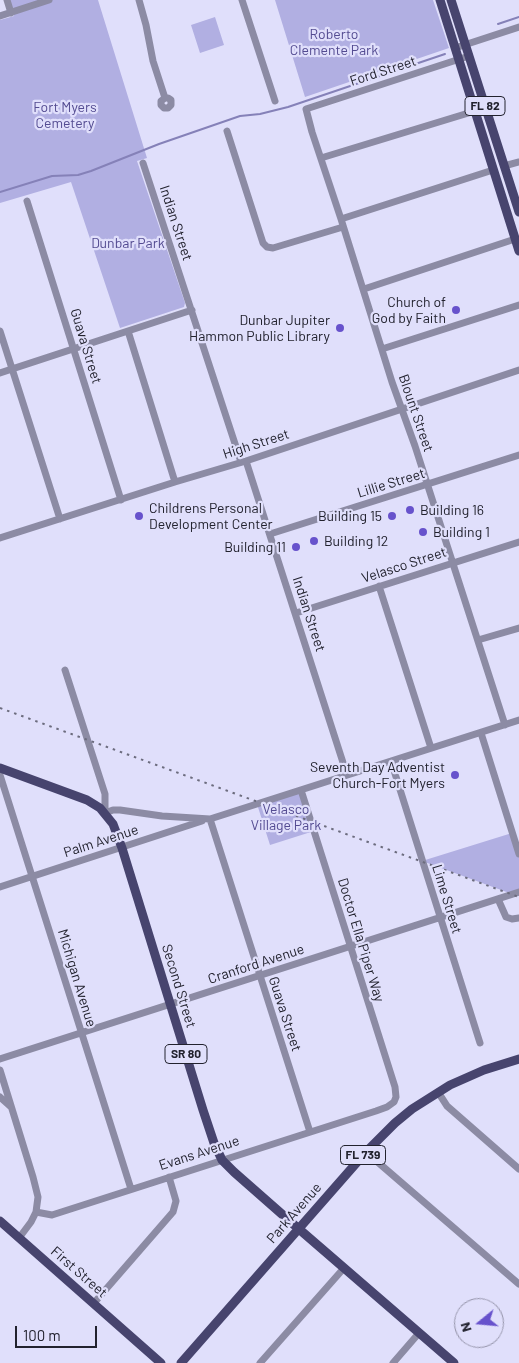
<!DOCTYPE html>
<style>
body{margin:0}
#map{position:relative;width:519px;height:1363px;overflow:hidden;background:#e0dffb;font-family:Barlow,sans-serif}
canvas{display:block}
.north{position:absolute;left:454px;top:1298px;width:50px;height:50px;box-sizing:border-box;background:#e0dffb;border:1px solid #9493a9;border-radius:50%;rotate:253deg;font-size:14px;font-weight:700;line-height:20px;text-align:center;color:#22222e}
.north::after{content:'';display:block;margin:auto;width:18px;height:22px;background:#6752cc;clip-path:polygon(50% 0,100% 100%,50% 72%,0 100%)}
.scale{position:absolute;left:15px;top:1326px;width:82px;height:22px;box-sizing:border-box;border:2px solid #22222e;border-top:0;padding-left:6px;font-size:15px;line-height:18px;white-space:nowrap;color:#22222e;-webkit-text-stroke:4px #e0dffb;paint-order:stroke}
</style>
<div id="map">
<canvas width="519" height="1363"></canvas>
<div class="north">N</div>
<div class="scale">100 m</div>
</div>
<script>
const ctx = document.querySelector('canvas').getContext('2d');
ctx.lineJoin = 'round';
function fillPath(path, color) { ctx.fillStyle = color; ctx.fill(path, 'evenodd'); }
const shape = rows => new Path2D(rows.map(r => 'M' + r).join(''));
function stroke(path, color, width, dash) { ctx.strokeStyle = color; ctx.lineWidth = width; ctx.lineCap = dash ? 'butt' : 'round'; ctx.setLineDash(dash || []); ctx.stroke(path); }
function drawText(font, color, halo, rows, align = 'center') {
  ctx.font = font + ' Barlow,sans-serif'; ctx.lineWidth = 4.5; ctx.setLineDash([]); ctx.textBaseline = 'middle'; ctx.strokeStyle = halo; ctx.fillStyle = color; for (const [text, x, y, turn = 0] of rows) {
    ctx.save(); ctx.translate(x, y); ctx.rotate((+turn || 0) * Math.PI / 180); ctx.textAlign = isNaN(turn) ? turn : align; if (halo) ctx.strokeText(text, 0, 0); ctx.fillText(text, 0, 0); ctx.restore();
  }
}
fillPath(shape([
 [9,0,98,0,147,158,137,161,185,303,184,307,120,328,71,182,0,203,0,20,14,16],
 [275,0,433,0,449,48,305,97],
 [215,17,224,45,200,53,191,25],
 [301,790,314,831,270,845,257,804],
 [512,833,519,854,519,892,512,894,422,861]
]), '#b1afe2');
stroke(shape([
 [498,24,519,17],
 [0,192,52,176,78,175,91,171,159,144,240,116,260,114,288,107,445,54]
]), '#8581b8', 2);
stroke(shape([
 [7,0,11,13],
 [139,0,146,25,153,61,165,98,161,101,161,105,164,108,168,108,171,105,171,100,168,98,165,98],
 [242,0,275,101],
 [0,16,49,0],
 [455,48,519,27],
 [469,56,306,109,312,132,341,219,392,382,415,446,505,725],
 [227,131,263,243,267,247,273,248,343,227],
 [321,158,475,111],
 [143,163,241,462],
 [504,166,519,162],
 [27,201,121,500],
 [341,219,493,170],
 [364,289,515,239],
 [0,331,60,519],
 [128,331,175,482],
 [382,349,519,305],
 [0,373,192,310],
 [246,461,347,775],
 [270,534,519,455],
 [0,538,175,482,246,461,519,370],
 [379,586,431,748],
 [296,613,519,542],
 [478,640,519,628],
 [65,670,105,794,105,813,113,810,120,810,162,816,210,819,519,720],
 [481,733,519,854],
 [391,761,480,1043],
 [0,775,131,1189],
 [210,819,310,1132],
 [0,887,202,821],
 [498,899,506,917,512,919,519,918],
 [0,1059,519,892],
 [0,1070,33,1177,38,1197,36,1212,31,1222,19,1238],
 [438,1092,447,1106,519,1169],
 [0,1097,11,1107],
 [366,1152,519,1284],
 [36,1212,52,1215,376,1111,387,1107,394,1102,396,1097,395,1087,301,790],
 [94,1303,173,1212,176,1201,169,1177],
 [260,1363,344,1268],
 [393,1363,419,1333]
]), '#8c8ba4', 7);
stroke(shape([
 [440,0,519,251],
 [451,0,519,212],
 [0,768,87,800,100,808,113,824,122,848,203,1110,214,1143,222,1160,234,1172,292,1223,454,1363],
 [0,1221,161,1363],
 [181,1363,366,1152,395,1123,412,1109,450,1085,484,1070,519,1059]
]), '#47446e', 9);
stroke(shape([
 [0,708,519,897]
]), '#6c6c7e', 2, [2.5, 5]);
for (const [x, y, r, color] of [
 [456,310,5,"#6752cc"],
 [340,328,5,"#6752cc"],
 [410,510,5,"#6752cc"],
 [139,516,5,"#6752cc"],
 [392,516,5,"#6752cc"],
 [423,532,5,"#6752cc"],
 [314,541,5,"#6752cc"],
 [296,547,5,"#6752cc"],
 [455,775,5,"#6752cc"]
]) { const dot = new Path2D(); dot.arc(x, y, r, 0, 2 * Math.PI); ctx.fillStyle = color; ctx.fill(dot); stroke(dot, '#e0dffb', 2); }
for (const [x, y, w] of [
 [485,106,40],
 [186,1054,42],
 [363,1155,45]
]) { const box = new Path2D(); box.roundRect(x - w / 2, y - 9.5, w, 19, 4); ctx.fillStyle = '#e0dffb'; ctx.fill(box); stroke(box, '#22222e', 1); }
drawText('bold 12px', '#22222e', null, [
 ["FL 82",485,106],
 ["SR 80",186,1054],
 ["FL 739",363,1155]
]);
drawText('14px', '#534b91', '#e0dffb', [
 ["Roberto",334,34],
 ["Clemente Park",334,50],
 ["Fort Myers",65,107],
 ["Cemetery",65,123],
 ["Dunbar Park",128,243],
 ["Velasco",286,809],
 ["Village Park",286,825]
]);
drawText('14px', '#22222e', '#e0dffb', [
 ["Ford Street",383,71,-18],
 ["Indian Street",176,223,72],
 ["Guava Street",86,346,73],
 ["Blount Street",416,413,71],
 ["High Street",256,444,-18],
 ["Lillie Street",391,483,-17],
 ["Velasco Street",404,565,-18],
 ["Indian Street",309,614,72],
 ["Palm Avenue",101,841,-18],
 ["Lime Street",447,899,73],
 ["Doctor Ella Piper Way",361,940,73],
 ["Cranford Avenue",256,964,-18],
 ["Michigan Avenue",77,978,73],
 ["Second Street",179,986,73],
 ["Guava Street",285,1014,72],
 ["Evans Avenue",199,1153,-18],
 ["Park Avenue",294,1213,-49],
 ["First Street",79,1272,41]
]);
drawText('14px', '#22222e', '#e0dffb', [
 ["Church of",446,302],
 ["God by Faith",446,318],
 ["Dunbar Jupiter",330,320],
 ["Hammon Public Library",330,336],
 ["Childrens Personal",149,508,"left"],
 ["Development Center",149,524,"left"],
 ["Building 16",420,510,"left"],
 ["Building 15",382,516],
 ["Building 1",433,532,"left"],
 ["Building 12",324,541,"left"],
 ["Building 11",286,547],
 ["Seventh Day Adventist",445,767],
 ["Church-Fort Myers",445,783]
], 'right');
</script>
